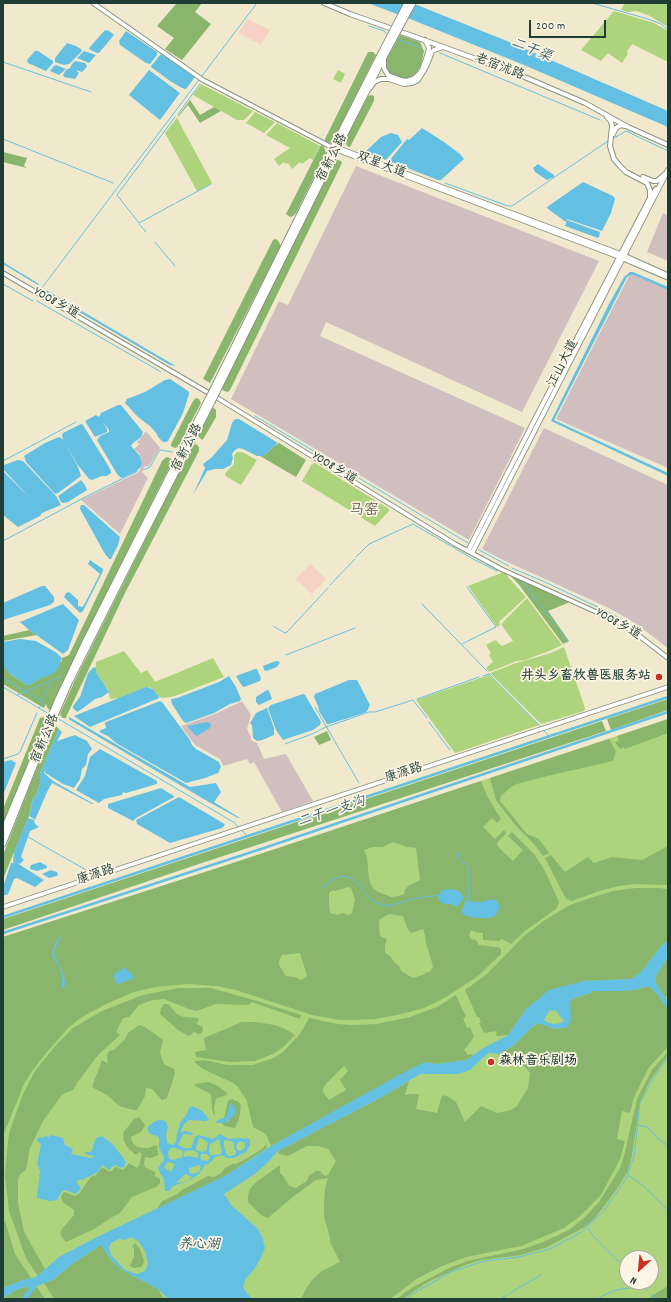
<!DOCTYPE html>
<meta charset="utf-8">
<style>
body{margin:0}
#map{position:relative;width:671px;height:1302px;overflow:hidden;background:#f1e9cd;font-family:Dekko,sans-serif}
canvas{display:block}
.frame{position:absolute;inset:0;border:4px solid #1f3d34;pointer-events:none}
.north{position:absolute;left:619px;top:1250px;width:40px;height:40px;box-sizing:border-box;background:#fcf5e5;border:1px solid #a4ab9e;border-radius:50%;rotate:207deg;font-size:11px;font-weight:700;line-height:16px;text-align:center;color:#1f3d34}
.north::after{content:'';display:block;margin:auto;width:14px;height:18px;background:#c8321e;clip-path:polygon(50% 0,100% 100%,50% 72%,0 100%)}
.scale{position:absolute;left:529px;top:20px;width:77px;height:18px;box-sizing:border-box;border:2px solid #1f3d34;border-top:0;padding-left:5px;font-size:12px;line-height:14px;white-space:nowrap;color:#1f3d34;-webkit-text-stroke:3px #fcf5e5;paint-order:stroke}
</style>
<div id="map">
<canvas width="671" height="1302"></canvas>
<div class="frame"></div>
<div class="north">N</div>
<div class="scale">200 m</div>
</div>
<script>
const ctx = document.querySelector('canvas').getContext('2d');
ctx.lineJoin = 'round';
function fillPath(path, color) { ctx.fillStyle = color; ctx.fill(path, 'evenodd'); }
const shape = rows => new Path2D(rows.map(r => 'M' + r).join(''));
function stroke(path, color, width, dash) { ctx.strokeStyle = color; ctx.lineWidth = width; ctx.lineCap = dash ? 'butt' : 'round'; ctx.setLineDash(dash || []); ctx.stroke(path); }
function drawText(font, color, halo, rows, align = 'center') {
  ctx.font = font + ' Dekko,"LXGW WenKai TC",sans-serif'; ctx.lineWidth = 3.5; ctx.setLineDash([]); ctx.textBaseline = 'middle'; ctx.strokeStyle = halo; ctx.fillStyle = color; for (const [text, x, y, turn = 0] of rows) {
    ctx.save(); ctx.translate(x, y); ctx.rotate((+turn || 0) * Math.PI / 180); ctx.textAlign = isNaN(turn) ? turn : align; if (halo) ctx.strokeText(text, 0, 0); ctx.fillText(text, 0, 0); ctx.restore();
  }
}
fillPath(shape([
 [248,19,270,30,261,45,238,33],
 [310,564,326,579,312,594,296,579]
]), '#f6d1c5');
fillPath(shape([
 [356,166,599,261,522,412,326,322,320,336,525,428,469,540,231,399,279,301,288,305],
 [663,213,668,215,668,261,647,252],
 [631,272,668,289,668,468,556,419],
 [544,428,668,485,668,648,635,623,609,608,503,560,482,549],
 [146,431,160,448,149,466,144,467,142,472,148,478,120,534,81,500,139,472,142,465,140,454,134,449,140,444,137,442],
 [242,701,251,715,247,729,251,737,251,740,257,743,264,759,286,754,313,801,282,812,254,762,250,764,247,759,223,766,220,759,195,745,181,726,215,714]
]), '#d1bfbf');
fillPath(shape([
 [625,3,668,3,668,27,648,15,636,11,628,12,621,10],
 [614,11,654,23,668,31,668,62,632,44,627,51,628,54,622,63,608,53,601,61,581,50],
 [338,70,345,74,341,83,333,79],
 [201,84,253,111,244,120,237,120,193,95],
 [255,112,275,122,264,133,246,123],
 [177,118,212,183,197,191,165,133],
 [277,123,320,146,313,160,310,158,302,164,300,162,292,169,288,163,286,164,284,162,279,166,274,159,290,148,266,135],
 [237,452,242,452,257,460,241,485,227,477,225,475,226,472,234,464,234,455],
 [315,463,389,509,389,511,375,526,302,481,312,464],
 [504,572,506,573,508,577,526,597,499,622,500,625,497,627,468,586],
 [527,598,562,645,549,651,525,660,517,661,489,672,486,668,493,662,489,655,491,653,486,645,495,640,502,646,513,641,501,624],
 [564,647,585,708,584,711,581,712,541,724,490,673,516,663,551,653],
 [124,651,141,673,147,670,155,682,213,658,224,677,175,696,164,698,159,697,152,688,146,687,121,698,110,699,108,690,96,672,96,662],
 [489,675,539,725,455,753,416,700],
 [668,719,668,1299,3,1299,3,937,230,864],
 [627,1258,651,1258,651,1282,627,1282]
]), '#add37d');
fillPath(shape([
 [177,3,202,3,195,12,211,24,182,60,165,49,174,38,157,26],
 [400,35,420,42,424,51,421,65,417,72,410,78,404,79,389,73,385,66,386,60],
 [368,52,373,52,376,55,332,143,330,143,325,141,325,139],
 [371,95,374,96,374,101,350,147,347,146,345,140,368,96],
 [190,100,200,115,214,107,221,111,200,123,188,105,178,117,178,116],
 [321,145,324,147,326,153,296,213,293,216,290,217,286,214],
 [3,152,27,158,24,166,27,168,3,162],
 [338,160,341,161,342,163,230,390,228,392,224,391,222,389,222,385,334,161],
 [276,239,279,242,281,246,210,383,203,379,204,377,273,240],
 [196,398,199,399,201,403,178,447,175,448,171,446,171,444,193,401],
 [213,407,216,410,216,417,204,438,202,440,198,436],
 [279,443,306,460,296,477,260,456,266,454,272,448],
 [196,444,199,447,199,451,125,593,67,715,66,718,63,718,61,716,60,714,75,680,192,446],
 [168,457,173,460,79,648,52,708,50,710,48,709,46,704,44,708,3,684,3,668,5,667,10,674,27,685,30,685,62,661,62,658,69,655,162,461,165,458],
 [510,575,570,602,548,611,569,641,563,644,520,586],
 [29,630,37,635,3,641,3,636],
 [668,699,668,710,611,730,607,719],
 [43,717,47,721,3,827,3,809,40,718],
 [668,719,668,733,625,749,623,747,620,749,615,742,619,741,617,736],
 [602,721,606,731,202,863,3,930,3,919],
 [56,726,59,729,40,773,40,784,36,796,33,798,29,816,3,879,3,855,37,767],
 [327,731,331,740,319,745,314,737],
 [609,739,616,751,613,761,547,776,517,784,511,787,502,795,500,798,500,801,527,834,539,839,549,853,543,856,535,845,516,826,499,804,496,800,490,778],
 [481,781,487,796,501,819,497,823,492,818,483,827,495,839,504,830,506,833,497,843,498,847,513,861,523,850,508,836,512,832,534,854,545,871,559,902,557,908,525,931,511,944,502,939,499,941,483,940,483,933,475,932,471,930,469,936,471,939,476,940,479,945,496,947,500,948,501,950,501,954,478,976,446,997,424,1008,397,1015,375,1019,353,1020,339,1020,312,1015,236,990,217,986,187,984,155,987,134,992,106,1004,82,1017,68,1028,47,1052,32,1071,24,1084,3,1136,3,937,230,864],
 [393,842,407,847,416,848,420,880,408,886,405,890,404,894,399,896,391,897,378,892,372,887,369,879,367,857,364,850,373,847,383,847],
 [348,887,351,888,355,900,352,913,349,915,342,913,338,915,330,913,329,906,329,893,333,890,335,891],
 [390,914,403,916,407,928,411,933,423,929,425,935,426,943,433,966,430,972,427,972,423,975,413,978,411,977,401,971,399,966,395,963,390,956,385,953,385,945,387,939,380,936,379,924,379,920,385,916],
 [300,953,307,976,301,980,295,977,286,976,279,965,279,961,282,955],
 [668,846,668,885,636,884,619,886,596,892,572,901,566,899,545,858,551,855,565,872,588,857,594,863,612,857,642,860],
 [636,888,658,888,668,889,668,941,661,946,643,970,632,979,584,981,526,1009,508,1035,498,1036,496,1035,497,1031,484,1033,479,1023,481,1022,479,1017,477,1017,465,990,486,975,524,936,545,920,570,905,590,898,613,891],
 [668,957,668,998,665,997,656,984,656,976],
 [644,987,650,987,657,994,668,1009,668,1047,649,1067,634,1097,630,1113,622,1111,617,1139,625,1141,620,1159,601,1195,580,1216,564,1228,521,1246,466,1257,442,1266,418,1278,390,1299,301,1299,306,1289,313,1279,322,1271,340,1262,330,1242,330,1238,324,1216,324,1204,325,1189,328,1178,316,1180,294,1196,268,1218,261,1215,248,1202,248,1195,250,1189,255,1183,280,1165,280,1173,284,1177,289,1186,296,1188,307,1181,309,1176,316,1171,320,1171,325,1176,328,1175,336,1161,328,1149,318,1146,307,1146,288,1156,279,1154,278,1151,382,1097,409,1081,405,1095,411,1094,419,1094,416,1109,437,1113,442,1095,449,1097,456,1102,465,1122,481,1106,497,1113,511,1110,517,1106,528,1088,530,1073,526,1068,519,1063,506,1061,498,1054,513,1046,531,1028,538,1023,556,1029,567,1027,570,1002,574,998,591,993,593,991,635,990],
 [178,988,211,988,254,1000,301,1015,300,1019,252,1002,248,1005,216,1004,196,1011,189,1009,164,999,153,1000,147,1002,139,1005,129,1017,123,1018,116,1032,120,1035,98,1055,77,1083,73,1090,65,1093,61,1096,43,1121,30,1148,26,1170,20,1174,18,1180,18,1203,24,1232,45,1269,38,1276,26,1258,9,1211,5,1175,8,1140,10,1130,23,1094,35,1071,56,1045,73,1028,102,1011,143,995],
 [456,995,466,1017,463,1018,467,1028,470,1027,474,1037,464,1050,468,1055,472,1054,473,1055,467,1060,435,1064,425,1062,271,1146,266,1134,253,1127,247,1101,238,1087,233,1083,203,1069,194,1062,195,1061,205,1060,227,1065,253,1065,274,1058,283,1052,300,1034,309,1018,338,1024,351,1025,377,1024,410,1017,437,1007],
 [344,1066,348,1071,340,1080,346,1090,329,1100,323,1092,324,1086],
 [164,1004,168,1004,178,1015,184,1017,198,1018,199,1020,196,1024,202,1026,203,1030,202,1033,198,1034,194,1032,189,1036,178,1030,160,1014,161,1009],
 [242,1022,255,1022,275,1025,285,1029,295,1035,283,1047,273,1054,255,1061,230,1062,196,1057,195,1052,206,1050,204,1038],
 [139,1025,145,1027,163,1040,160,1053,164,1064,174,1069,175,1074,167,1098,162,1100,152,1089,146,1088,145,1096,137,1110,134,1110,122,1107,117,1104,107,1095,92,1087,102,1060,108,1064,107,1055,109,1051,114,1050,125,1039,128,1033],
 [668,1052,668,1055,650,1081,640,1102,632,1155,628,1171,619,1186,596,1217,585,1227,545,1248,521,1255,481,1260,465,1265,430,1281,417,1289,404,1299,396,1299,413,1287,449,1268,467,1261,524,1249,543,1242,569,1230,586,1216,599,1202,620,1168,624,1156,637,1099,652,1070,658,1063],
 [209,1082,218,1086,227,1093,227,1095,220,1097,216,1099,214,1108,215,1115,214,1115,212,1109,211,1094,195,1086,195,1084],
 [232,1099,239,1102,241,1106,239,1119,235,1128,225,1126,221,1123,225,1123,229,1121,228,1109,228,1114,226,1118,224,1118,225,1113,228,1101],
 [139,1117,145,1125,141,1132,131,1137,132,1142,137,1147,142,1148,148,1148,157,1145,158,1155,151,1158,145,1157,144,1165,146,1168,155,1172,155,1176,160,1179,160,1183,156,1187,132,1197,120,1213,112,1217,94,1229,66,1242,62,1237,60,1233,62,1229,74,1215,74,1210,64,1203,61,1198,62,1195,64,1192,75,1196,79,1194,91,1177,96,1175,102,1167,108,1171,112,1171,114,1168,116,1167,123,1170,125,1168,129,1163,137,1168,139,1165,142,1154,139,1152,136,1155,128,1148,124,1141,123,1133,134,1119],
 [266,1144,267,1148,225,1176,157,1209,162,1201,165,1200,177,1194,182,1190,208,1176,214,1177,221,1173,225,1168,234,1163,236,1164,251,1156,263,1148],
 [3,1221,5,1221,15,1254,31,1278,20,1281,3,1288],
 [135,1243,137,1245,140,1249,144,1261,143,1264,141,1267,134,1268,130,1266,134,1257,134,1249,132,1246],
 [101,1245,112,1261,122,1270,158,1289,164,1299,54,1299,44,1283,53,1280,72,1264],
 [27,1286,30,1289,21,1299,3,1299,14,1291],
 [668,1286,668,1299,647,1299],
 [37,1287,45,1299,27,1299,33,1290]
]), '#8ab56c');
fillPath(shape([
 [368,3,412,3,507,41,668,111,668,127,524,65,410,19],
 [105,30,109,31,114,35,99,53,97,53,89,49,90,47],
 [126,31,157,52,157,55,150,64,146,63,120,45,119,41],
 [67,43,76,46,81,49,82,51,69,64,64,65,55,62,55,58],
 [35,51,38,51,53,61,53,63,46,71,28,63,27,60],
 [84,51,96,55,89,63,77,58],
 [161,54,195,77,186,89,182,88,170,81,151,67,151,66],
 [75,61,85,63,87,66,86,68,82,72,76,70,79,73,75,79,64,77,63,75,66,70,70,68,72,64],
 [56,65,66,69,59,75,50,71,54,66],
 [149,70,180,93,160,120,129,95],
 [422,128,444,142,460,154,464,159,441,180,438,180,389,161,407,139,409,140],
 [391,133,398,135,402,142,386,160,365,152,381,137],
 [538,164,554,175,554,177,547,180,535,172,533,168],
 [583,182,613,196,615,199,611,213,602,231,567,219,566,222,548,209,547,207],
 [567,220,600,232,599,237,598,238,565,226],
 [3,262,39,284,38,285,3,264],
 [630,272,633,272,668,287,668,290,632,274,627,277,554,420,668,473,668,476,551,421,609,304,624,277],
 [46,290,174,365,175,366,170,365,45,292],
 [170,379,185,389,189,392,189,394,183,413,168,441,166,442,163,442,158,437,157,434,150,426,138,417,125,403,127,399,145,392,165,380],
 [118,405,121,405,143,432,141,437,132,444,131,446,140,456,142,464,141,467,135,472,122,478,120,477,117,474,97,440,100,436,109,432,109,430,103,422,107,429,107,432,95,437,85,421,96,415,99,417,101,413],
 [235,419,239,419,278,443,272,448,266,454,262,456,257,456,243,449,239,448,235,450,232,454,233,458,231,465,223,469,215,469,207,471,193,495,205,468,203,464,211,458,227,440,232,423],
 [81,424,83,425,109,467,111,471,111,473,107,476,102,476,92,480,89,479,77,464,64,441,78,467,81,476,58,493,55,494,26,462,24,456,45,443,59,437,61,438,63,440,62,435,63,433],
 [18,460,23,461,56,496,61,505,42,513,40,516,18,527,3,515,3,471,29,497,3,469,4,465],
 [81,480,85,485,87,490,68,502,64,503,61,502,58,496],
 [81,505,84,505,120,537,118,545,111,559,109,559,105,554,80,509],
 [90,560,103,569,103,571,83,611,80,613,64,597,66,593,69,592,78,600,78,606,82,607,84,605,100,574,88,564],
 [42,586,45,586,54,597,54,602,50,605,3,620,3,603],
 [63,604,79,620,68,650,63,654,28,629,20,622],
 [20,639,36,641,57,653,62,658,58,669,53,674,41,678,30,685,27,685,10,674,3,666,3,642],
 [276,661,280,662,277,667,266,671,264,670,263,666],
 [94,667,96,668,96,672,109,692,102,697,95,699,82,709,77,712,73,708,73,706,80,697,88,673],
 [255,669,257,669,261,678,260,681,244,687,242,686,236,676],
 [229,676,236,687,241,699,240,701,230,704,214,713,189,722,186,723,183,721,172,704,171,699,177,698,219,682],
 [349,680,357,680,369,703,370,705,367,711,364,713,329,724,327,724,319,711,318,706,314,697,315,694],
 [146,687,153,689,159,697,159,698,90,727,74,716],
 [267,690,269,691,272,699,259,705,256,702,256,697],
 [303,694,305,695,321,722,320,725,313,730,283,740,276,730,268,708,271,705],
 [160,701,162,702,190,740,192,745,196,749,219,762,221,767,218,773,205,778,186,783,116,743,108,736,101,733,99,731,106,728,105,723,106,722],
 [267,708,274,728,274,735,262,740,257,741,253,738,252,725,250,723,256,713],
 [69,717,190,787,216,783,221,792,214,802,240,818,238,818,207,801,70,720,69,719],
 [207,722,210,723,211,725,210,728,197,736,195,735,187,726],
 [59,729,62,732,61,734,57,741,75,735,87,741,92,749,88,754,86,765,82,769,80,779,74,788,63,784,47,774,45,773,45,770,44,773,53,781,94,804,92,804,52,783,47,792,35,820,29,816,33,798,36,796,40,784,40,773],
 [100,749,157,781,157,784,126,793,123,792,122,795,104,799,99,803,76,790,85,776,90,757],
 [11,760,16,763,3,795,3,762],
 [161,788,174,796,174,797,136,818,133,821,108,808,108,804],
 [179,797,223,823,225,825,222,828,170,843,137,824,136,820],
 [28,818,34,820,35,824,39,827,30,831,22,854,21,857,24,860,20,864,17,863,44,880,35,887,17,878,14,879,9,892,7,895,3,895,3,887,11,863,14,863,13,862,14,852],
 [40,862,47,866,47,868,37,871,30,869,30,867,31,865],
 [51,870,57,872,58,874,57,876,49,878,42,874],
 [451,889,459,891,464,897,457,907,450,904,444,904,439,901,438,895,443,890],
 [492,899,497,901,500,907,495,916,490,918,477,918,466,916,461,912,466,901,482,902],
 [60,934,60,938,54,952,55,957,59,964,63,973,65,982,64,988,62,989,62,976,60,968,52,956,53,949],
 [668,941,668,957,656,976,656,984,668,1002,668,1009,657,994,650,987,644,987,635,990,619,991,593,991,591,993,574,998,570,1002,571,1020,567,1027,556,1029,537,1023,531,1028,513,1046,498,1054,488,1053,470,1070,459,1074,420,1074,382,1097,278,1151,267,1163,255,1174,224,1194,231,1205,257,1228,262,1236,265,1248,261,1257,255,1268,245,1280,243,1288,252,1299,168,1299,158,1289,122,1270,112,1261,101,1245,72,1264,53,1280,37,1286,27,1299,21,1299,29,1289,27,1286,14,1291,3,1298,3,1288,20,1281,36,1277,59,1257,95,1238,225,1176,271,1146,399,1075,425,1062,436,1064,467,1060,480,1050,508,1035,526,1009,549,990,584,981,632,979,643,970,661,946],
 [555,1010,564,1021,561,1023,554,1024,548,1023,544,1020,549,1011],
 [131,1237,138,1241,145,1251,148,1264,145,1271,137,1274,125,1270,111,1255,109,1247,111,1243,119,1239,125,1240],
 [123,967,134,976,132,979,118,984,115,981,114,976,115,973,120,971],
 [230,1104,234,1105,235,1109,235,1114,232,1117,225,1123,215,1123,218,1120,226,1117],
 [193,1106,202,1111,209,1119,206,1121,189,1120,184,1124,180,1133,185,1131,193,1133,192,1135,183,1134,178,1145,184,1148,191,1148,195,1137,199,1135,213,1139,220,1134,229,1139,240,1138,250,1139,250,1145,246,1152,234,1158,227,1158,222,1155,215,1157,210,1163,205,1165,199,1174,190,1180,173,1186,169,1191,165,1191,164,1179,160,1173,158,1168,164,1160,164,1157,159,1148,159,1138,157,1136,150,1134,147,1129,149,1126,155,1121,159,1120,163,1120,166,1122,168,1127,166,1135,167,1143,173,1145,176,1142,177,1134,181,1121,187,1114,189,1108],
 [199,1138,201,1138,208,1143,206,1151,202,1152,196,1150,196,1148],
 [219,1139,222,1152,220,1154,215,1155,210,1155,209,1152,210,1144],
 [224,1140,234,1142,234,1148,236,1152,235,1155,229,1156,226,1153,224,1147],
 [241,1141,245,1143,245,1147,242,1150,238,1151,236,1147,237,1143],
 [172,1147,183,1151,182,1157,174,1160,169,1159,168,1154,169,1150],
 [190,1150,195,1151,198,1153,198,1158,189,1156,184,1157,183,1155,185,1151],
 [201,1154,206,1154,209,1156,210,1159,208,1161,201,1160,200,1156],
 [169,1162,175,1164,171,1172,164,1168,167,1163],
 [199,1165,201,1167,199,1172,192,1174,189,1172,189,1168],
 [185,1174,192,1177,189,1180,183,1182,176,1183],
 [51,1135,63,1138,65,1145,73,1149,71,1154,90,1158,94,1157,94,1156,85,1154,85,1152,90,1152,92,1150,96,1138,102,1136,112,1144,122,1156,126,1162,125,1164,124,1167,121,1168,114,1165,109,1170,102,1165,98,1172,84,1179,78,1180,76,1182,81,1188,76,1194,65,1190,62,1191,57,1200,50,1201,37,1198,40,1171,37,1164,41,1144,37,1141,38,1137,43,1138,45,1136,49,1137]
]), '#64c0e2');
stroke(shape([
 [592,3,648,19,661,24,668,30],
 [369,26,384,31,388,35],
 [396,39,420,47],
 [440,53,600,120],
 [3,62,91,92],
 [178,114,200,84],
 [614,138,626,131,668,151],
 [3,139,113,183],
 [445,183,508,206,512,206,608,141],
 [176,203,211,184],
 [174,204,139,223,117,195,175,117],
 [139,224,146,232],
 [155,242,175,266],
 [3,284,33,301],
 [41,289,257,3],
 [37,301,161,372],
 [255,416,468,543],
 [3,461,76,422],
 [143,470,150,467,159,451,161,450,172,452],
 [3,541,89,495,138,471],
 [479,550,509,566],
 [356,557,369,544,413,524,475,560,497,571],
 [512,568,545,582,604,610,625,621],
 [524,583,567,640,567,642],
 [330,585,355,559],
 [422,604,487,671],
 [273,626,285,633,287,632,328,588],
 [462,644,496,627,467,587],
 [286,655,355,628],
 [489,674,541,727],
 [483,676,489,674],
 [3,678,43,702],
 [3,687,49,714],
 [17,695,62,676],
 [417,699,479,677],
 [315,707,359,783],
 [39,709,51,682],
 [57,718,235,823,238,827],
 [429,722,450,750],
 [544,731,549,736],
 [285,744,312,734,326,727,369,712,375,712,413,700,427,718],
 [3,759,18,754,20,752,37,713],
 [242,830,247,836],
 [28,837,88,871],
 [459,852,458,857,468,867,468,887,469,891,468,901,465,902,462,899],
 [323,887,334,879,343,876,351,878,358,883,365,893,371,900,382,905,389,906,417,898,440,895],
 [638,1125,647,1127,652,1131,657,1138,668,1146],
 [628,1175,641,1184,668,1210],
 [588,1228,595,1238,627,1270],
 [639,1282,648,1291],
 [510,1293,541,1275],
 [651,1294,656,1299],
 [407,1299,414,1293,451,1272,484,1261,519,1257,550,1249,580,1233,603,1212,626,1179,634,1156,640,1103,653,1079,668,1057],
 [500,1299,507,1295],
 [598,1299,604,1295,616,1290,636,1287]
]), '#64c0e2', 1);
stroke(shape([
 [3,917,668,697],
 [3,933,261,849,668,712]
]), '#64c0e2', 2.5);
const minor = shape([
 [93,3,203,80,337,150,619,257,668,278],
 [341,149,621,254,668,275],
 [3,273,219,399,455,544,501,569,614,620,634,632,668,658],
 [3,907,668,687]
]);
const major = shape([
 [324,3,350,14,435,44,520,75,585,103,628,127,668,145],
 [384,58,384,68,388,75,401,80,406,81,413,79,418,75,422,70,428,53,429,48,425,40],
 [370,88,374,82,381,79,389,79,404,84,412,83,418,80,426,67,432,52,434,50,443,47],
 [607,117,611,121,612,126,610,146,614,159,619,165,626,172,647,183,650,190,650,198],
 [613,134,616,128,621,125,625,126],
 [643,177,653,181,657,181,665,174],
 [468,551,534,421,650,198,656,189],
 [472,553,668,170]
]);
const highway = shape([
 [213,389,333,147,380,55],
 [217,392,337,150,384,57],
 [3,831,58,699,84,644,208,399],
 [3,844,44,741,69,683,130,562,212,402]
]);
stroke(minor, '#889380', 5.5);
stroke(major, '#889380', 6);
stroke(highway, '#889380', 7);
stroke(minor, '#fff', 3.5);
stroke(major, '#fff', 4);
stroke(highway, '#fff', 5);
const highwayBridge = shape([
 [380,55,407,3],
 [384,57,413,3],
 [208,399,213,389],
 [212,402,217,392]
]);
stroke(highwayBridge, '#889380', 7, []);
stroke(highwayBridge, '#fff', 5);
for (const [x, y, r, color] of [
 [659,677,4,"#c8321e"],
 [491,1062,4,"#c8321e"]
]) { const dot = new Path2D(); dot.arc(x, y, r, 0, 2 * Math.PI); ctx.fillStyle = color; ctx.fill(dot); stroke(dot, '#fcf5e5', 1.5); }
drawText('13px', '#1f3d34', '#fcf5e5', [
 ["老宿沭路",499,68,21],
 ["宿新公路",333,158,-63],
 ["双星大道",381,166,21],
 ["Y008乡道",56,304,30],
 ["江山大道",564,364,-63],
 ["宿新公路",188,448,-63],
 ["Y008乡道",334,469,32],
 ["Y008乡道",618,625,30],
 ["宿新公路",46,739,-67],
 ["康源路",404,774,-18],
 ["康源路",96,876,-18]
]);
drawText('bold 13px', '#1f3d34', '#fcf5e5', [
 ["井头乡畜牧兽医服务站",651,677],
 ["森林音乐剧场",499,1062,"left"]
], 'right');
drawText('italic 14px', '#305e60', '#fcf5e5', [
 ["二干渠",531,51,22],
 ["二干一支沟",332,813,-18],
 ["养心湖",199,1246]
]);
drawText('15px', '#5f6350', '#fcf5e5', [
 ["马窑",364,512]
]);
</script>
